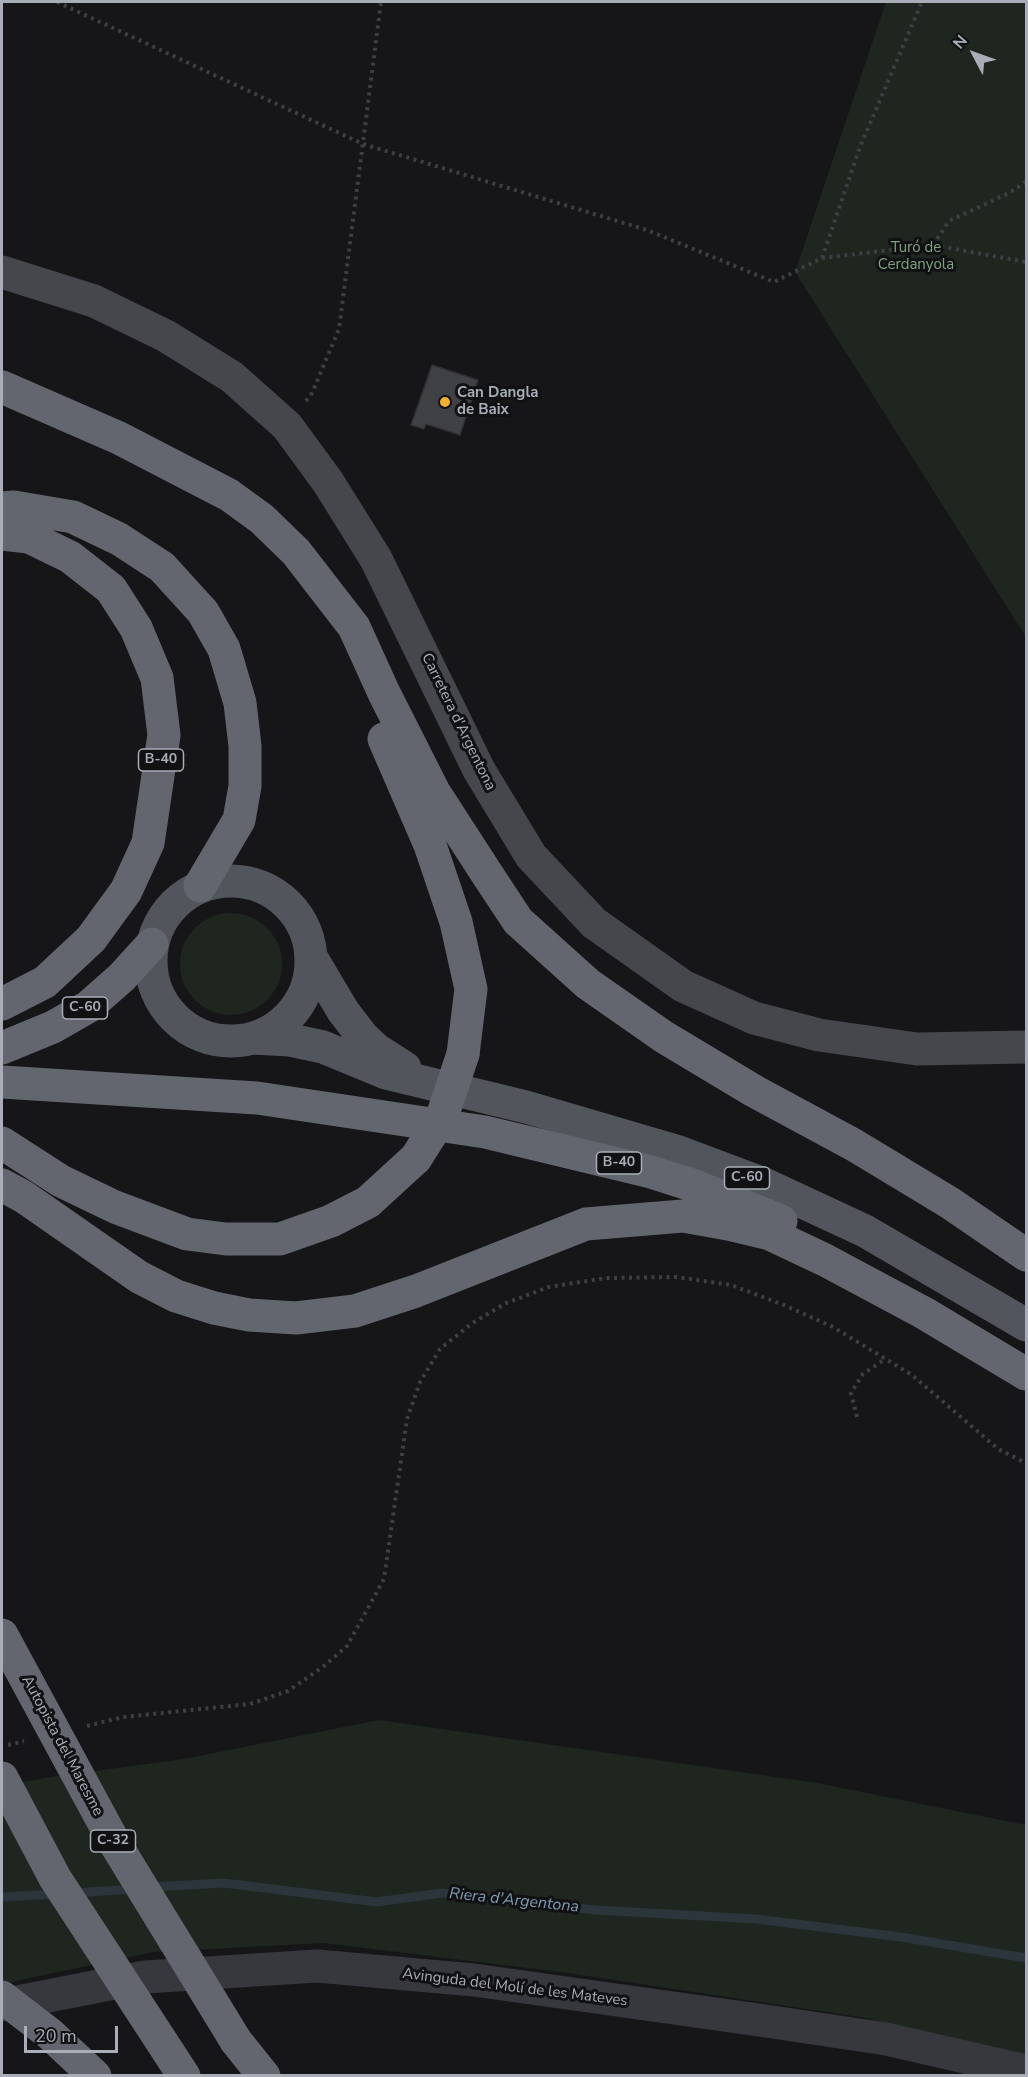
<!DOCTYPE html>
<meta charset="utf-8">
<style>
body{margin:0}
#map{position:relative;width:1028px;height:2077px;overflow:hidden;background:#161618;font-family:"Nunito Sans",sans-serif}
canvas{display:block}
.frame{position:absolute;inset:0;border:3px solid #a8adb8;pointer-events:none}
.north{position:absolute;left:944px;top:24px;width:60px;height:60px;-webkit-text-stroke:4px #111113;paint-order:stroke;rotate:311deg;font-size:16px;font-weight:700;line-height:24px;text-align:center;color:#a8adb8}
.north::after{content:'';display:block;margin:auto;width:21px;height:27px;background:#a8adb8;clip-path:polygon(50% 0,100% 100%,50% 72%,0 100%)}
.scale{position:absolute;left:24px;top:2026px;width:94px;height:27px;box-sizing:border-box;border:3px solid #a8adb8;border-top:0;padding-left:8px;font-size:18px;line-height:21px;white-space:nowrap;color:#a8adb8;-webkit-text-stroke:4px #111113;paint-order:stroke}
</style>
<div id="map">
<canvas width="1028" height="2077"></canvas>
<div class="frame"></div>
<div class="north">N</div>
<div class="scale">20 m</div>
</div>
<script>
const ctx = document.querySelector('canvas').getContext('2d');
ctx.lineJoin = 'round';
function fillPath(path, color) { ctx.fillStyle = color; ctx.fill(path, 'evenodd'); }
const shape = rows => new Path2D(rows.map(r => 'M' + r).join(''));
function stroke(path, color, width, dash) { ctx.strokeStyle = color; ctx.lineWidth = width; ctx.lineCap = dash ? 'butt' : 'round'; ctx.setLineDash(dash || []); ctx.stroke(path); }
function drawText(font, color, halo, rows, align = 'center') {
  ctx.font = font + ' "Nunito Sans",sans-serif'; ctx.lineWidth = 6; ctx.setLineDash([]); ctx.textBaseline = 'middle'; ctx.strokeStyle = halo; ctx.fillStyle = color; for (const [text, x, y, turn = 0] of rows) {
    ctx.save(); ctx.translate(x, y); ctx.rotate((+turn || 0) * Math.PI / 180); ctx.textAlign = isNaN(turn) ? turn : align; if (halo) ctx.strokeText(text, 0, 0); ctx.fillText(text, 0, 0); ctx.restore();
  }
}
fillPath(shape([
 [886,2,1026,2,1026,637,795,272],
 '180 964a51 51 0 1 1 102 0a51 51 0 1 1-102 0Z',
 [379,1720,817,1783,1026,1825,1026,2057,866,2018,568,1973,324,1943,153,1952,2,1984,2,1786,51,1777,184,1759]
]), '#1e261f');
stroke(shape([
 [151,1887,224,1883,377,1902,442,1893,596,1910,756,1919,901,1937,1026,1958],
 [73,1893,134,1889],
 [2,1897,56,1894]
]), '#2c353c', 9);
const building = shape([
 [432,365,478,380,460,435,426,424,424,429,411,425,432,365]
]);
fillPath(building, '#404145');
stroke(building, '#303034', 1.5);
stroke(shape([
 [57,2,363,144,647,230,774,282,822,258,933,245,1026,262],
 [933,245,949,221,1009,193,1026,182],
 [822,258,860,147,921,4],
 [306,401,312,393,339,329,381,2],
 [857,1417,851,1393,863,1374,885,1359],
 [87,1726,123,1717,250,1704,288,1691,324,1666,347,1646,384,1579,407,1419,420,1382,440,1349,471,1324,506,1303,549,1287,606,1278,676,1277,731,1285,784,1305,833,1327,912,1375,998,1449,1026,1463],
 [8,1745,24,1741]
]), '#3d3f44', 4, [3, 4.5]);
stroke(shape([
 [2,2005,145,1977,317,1966,474,1980,766,2021,886,2039,1026,2071]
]), '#37383d', 33);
stroke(shape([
 [2,272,94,301,166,336,232,377,287,426,328,482,376,559,479,770,531,856,594,923,683,986,754,1018,819,1035,917,1049,1026,1047]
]), '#45474d', 33);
stroke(shape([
 '151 961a80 80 0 1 1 160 0a80 80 0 1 1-160 0Z',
 [311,957,343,1011,363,1037,377,1050,405,1068],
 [253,1038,290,1040,323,1047,386,1073,526,1107,676,1151,764,1184,865,1231,1026,1325]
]), '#53555c', 33);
stroke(shape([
 [2,387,119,438,229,495,262,519,296,552,354,627,384,693,434,792,487,874,518,921,588,984,664,1037,754,1091,854,1145,950,1203,1026,1255],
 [2,508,14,507,73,517,119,539,162,567,203,612,224,649,240,703,245,746,245,786,239,820,200,886],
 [2,534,29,537,70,557,111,589,136,628,157,678,164,735,148,843,126,891,91,939,45,982,2,1004],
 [384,739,430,845,456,922,471,989,463,1054],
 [2,1048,53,1027,88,1007,122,977,152,944],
 [2,1082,257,1098,485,1132,651,1172,695,1186,781,1221],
 [2,1143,61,1181,115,1207,187,1234,226,1239,280,1239,331,1221,368,1202,416,1158],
 [2,1185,24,1197,139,1277,176,1296,214,1308,249,1315,296,1318,355,1311,416,1291,586,1224,683,1216,728,1224,770,1234,825,1260,924,1313,1026,1374],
 [236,2041,264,2076]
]), '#63666e', 33);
stroke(shape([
 [416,1158,442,1117,463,1054],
 [2,1635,113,1840,236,2041],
 [2,1778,55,1878,184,2076],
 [2,1997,50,2034,95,2076]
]), '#63666e', 33);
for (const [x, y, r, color] of [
 [445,402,6,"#f2b134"]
]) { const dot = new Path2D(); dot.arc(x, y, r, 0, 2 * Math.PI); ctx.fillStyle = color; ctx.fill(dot); stroke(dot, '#111113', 2); }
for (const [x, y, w] of [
 [161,760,45],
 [85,1008,45],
 [619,1163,45],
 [747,1178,45],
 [113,1841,45]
]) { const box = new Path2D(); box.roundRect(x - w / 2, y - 11, w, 22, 4.5); ctx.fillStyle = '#111113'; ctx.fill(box); stroke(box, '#a8adb8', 1.5); }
drawText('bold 14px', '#a8adb8', null, [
 ["B-40",161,760],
 ["C-60",85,1008],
 ["B-40",619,1163],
 ["C-60",747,1178],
 ["C-32",113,1841]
]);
drawText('15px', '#7fa381', '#111113', [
 ["Turó de",916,248],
 ["Cerdanyola",916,265]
]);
drawText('bold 15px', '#a8adb8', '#111113', [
 ["Can Dangla",457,393],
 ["de Baix",457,410]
], 'left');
drawText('15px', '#a8adb8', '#111113', [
 ["Carretera d'Argentona",458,722,64],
 ["Autopista del Maresme",62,1746,62],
 ["Avinguda del Molí de les Mateves",515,1988,7]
]);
drawText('italic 16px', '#7f9bb3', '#111113', [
 ["Riera d'Argentona",514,1901,6]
]);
</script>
